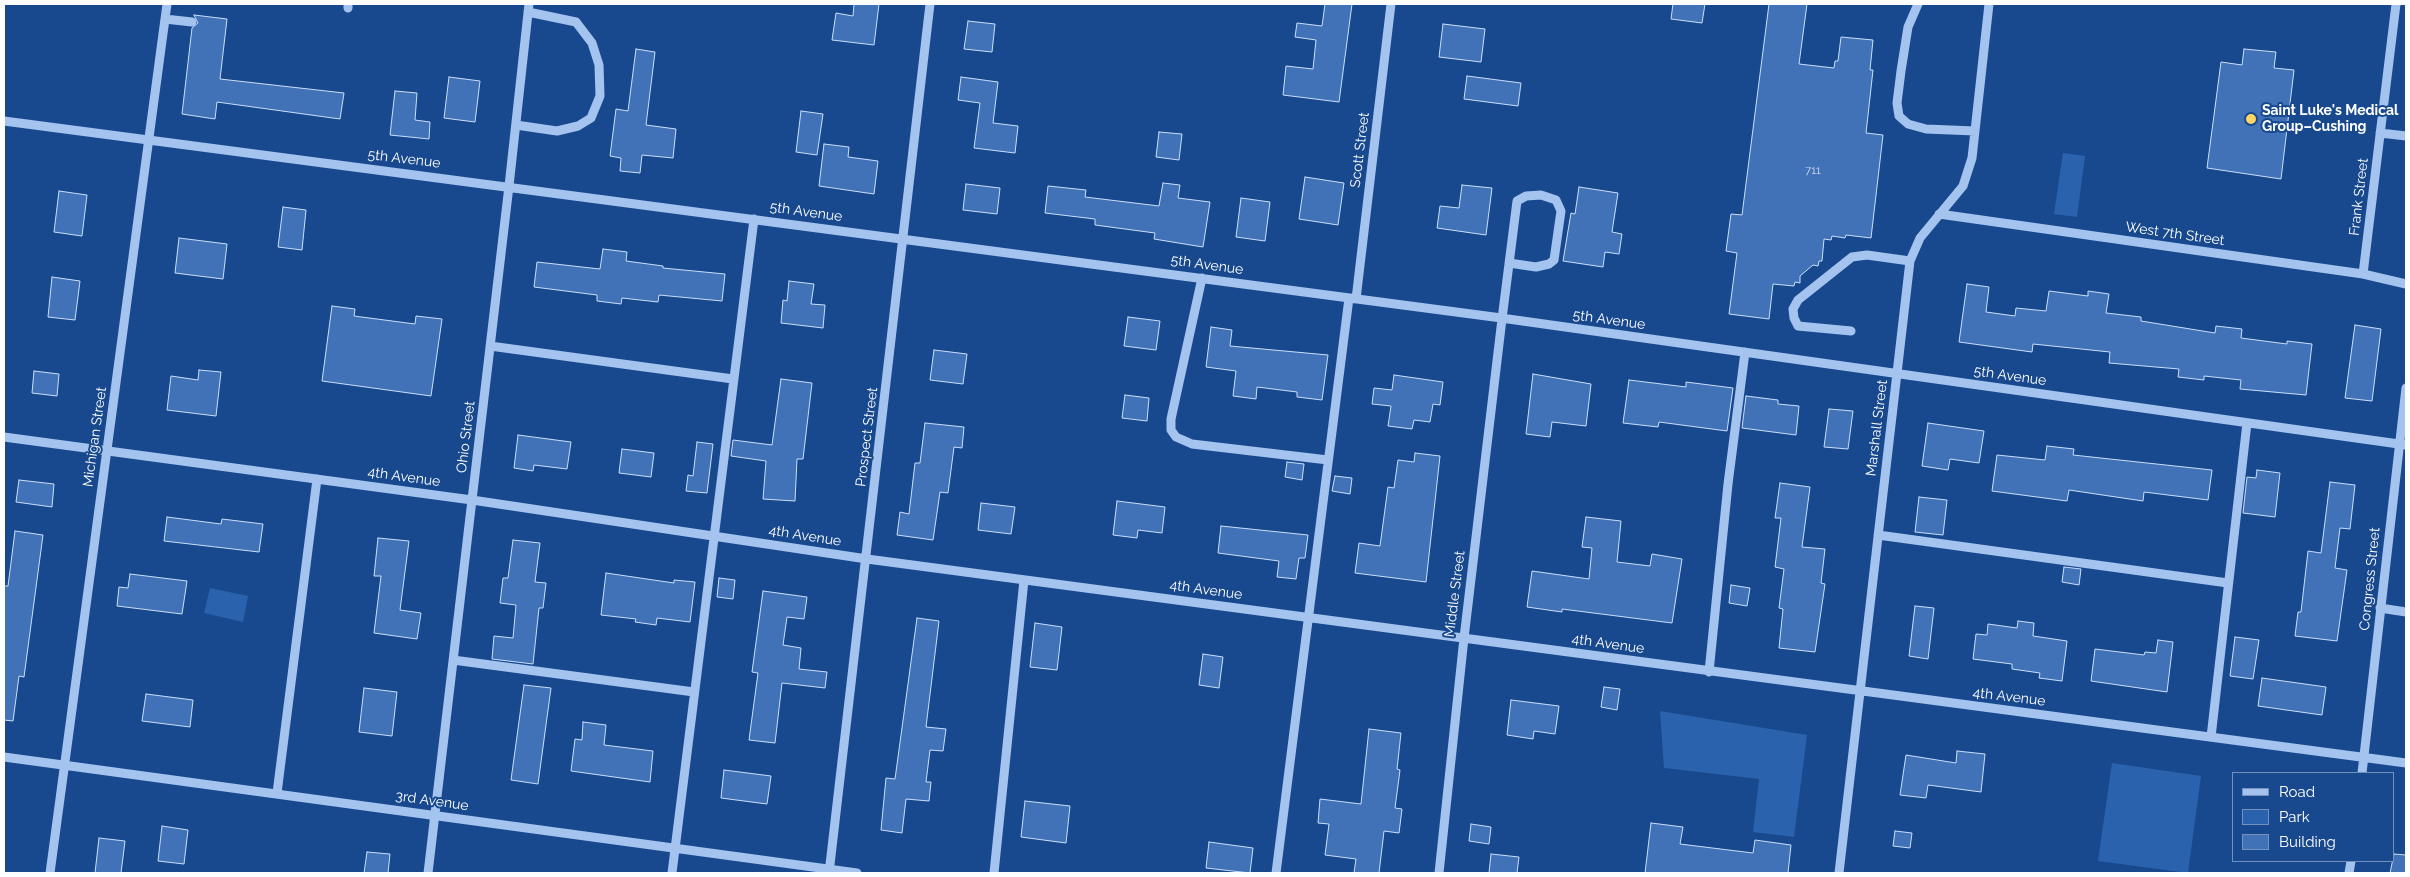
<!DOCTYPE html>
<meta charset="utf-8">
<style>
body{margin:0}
#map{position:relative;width:2410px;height:877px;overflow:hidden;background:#18498e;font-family:Raleway,sans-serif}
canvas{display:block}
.frame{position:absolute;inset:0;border:5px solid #fff;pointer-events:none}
.legend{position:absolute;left:2232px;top:772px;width:162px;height:90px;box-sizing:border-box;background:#18498e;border:1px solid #7492bb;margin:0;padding:6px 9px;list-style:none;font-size:15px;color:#fff}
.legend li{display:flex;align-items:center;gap:10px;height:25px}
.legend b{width:25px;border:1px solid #7492bb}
</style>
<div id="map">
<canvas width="2410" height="877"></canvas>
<div class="frame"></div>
<ul class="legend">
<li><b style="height:6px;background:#a4c4ef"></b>Road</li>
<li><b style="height:14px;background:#2b62ad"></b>Park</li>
<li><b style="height:14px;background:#4172b7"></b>Building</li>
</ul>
</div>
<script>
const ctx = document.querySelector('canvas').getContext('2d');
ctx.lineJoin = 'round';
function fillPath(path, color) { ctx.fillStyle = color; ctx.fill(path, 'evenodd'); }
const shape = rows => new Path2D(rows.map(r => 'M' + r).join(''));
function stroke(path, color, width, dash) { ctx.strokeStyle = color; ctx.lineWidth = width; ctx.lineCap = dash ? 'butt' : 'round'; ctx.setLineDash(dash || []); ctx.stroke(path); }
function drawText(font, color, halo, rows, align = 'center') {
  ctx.font = font + ' Raleway,sans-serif'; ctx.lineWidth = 4; ctx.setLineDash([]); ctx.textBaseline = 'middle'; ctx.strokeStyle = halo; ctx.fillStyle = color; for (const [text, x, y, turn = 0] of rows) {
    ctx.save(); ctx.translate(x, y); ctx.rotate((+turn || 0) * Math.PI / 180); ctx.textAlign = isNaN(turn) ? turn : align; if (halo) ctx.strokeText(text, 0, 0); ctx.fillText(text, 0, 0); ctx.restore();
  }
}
fillPath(shape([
 [2063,153,2085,156,2077,217,2054,214],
 [210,588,248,596,243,622,204,613],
 [1660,711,1807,735,1794,837,1753,832,1759,779,1664,768],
 [2112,763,2201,776,2188,873,2098,861]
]), '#2b62ad');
const building = shape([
 [854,4,879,4,874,45,832,40,836,13,853,16,854,4],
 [1325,4,1352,4,1339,102,1283,95,1286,66,1313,69,1316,40,1295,37,1297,23,1322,26,1325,4],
 [1673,4,1705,4,1702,23,1671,19,1673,4],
 [1769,4,1807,4,1799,64,1834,68,1835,61,1838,61,1841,37,1873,40,1870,70,1873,70,1866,133,1883,135,1871,238,1846,235,1845,238,1832,236,1831,240,1824,239,1822,261,1819,261,1818,266,1813,265,1800,276,1800,283,1795,282,1794,286,1773,284,1769,319,1729,314,1737,253,1726,251,1731,214,1742,215,1769,4],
 [194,15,227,19,220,79,344,93,340,119,217,102,215,119,182,114,192,28,198,23,194,15],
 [968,21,995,24,992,52,964,49,968,21],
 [1443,24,1485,29,1481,62,1439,57,1443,24],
 [636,49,655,52,646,125,676,129,673,158,642,155,640,173,620,171,621,158,610,156,616,109,628,111,636,49],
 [2244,49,2276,52,2274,68,2294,70,2281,179,2207,168,2221,62,2242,65,2244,49],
 [1467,76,1521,83,1518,106,1464,99,1467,76],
 [449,77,480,81,475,122,444,118,449,77],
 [961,77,998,82,993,123,1018,126,1015,153,974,148,980,103,958,100,961,77],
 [395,91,417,93,415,120,430,122,429,139,390,135,395,91],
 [801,111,823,114,817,155,796,152,801,111],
 [1159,132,1182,134,1179,160,1156,157,1159,132],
 [824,144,849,147,848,157,878,161,874,194,819,186,824,144],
 [1305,177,1344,183,1338,225,1299,219,1305,177],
 [1163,183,1180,185,1178,198,1210,202,1203,247,1154,239,1155,233,1095,225,1095,219,1045,213,1048,186,1086,190,1085,197,1159,206,1163,183],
 [966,184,1000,188,997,214,963,210,966,184],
 [1462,185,1492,188,1486,235,1437,228,1440,206,1459,208,1462,185],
 [1579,187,1618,193,1612,232,1622,234,1619,254,1605,252,1603,267,1563,261,1571,213,1575,214,1579,187],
 [59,191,87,195,82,236,54,232,59,191],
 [1241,198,1270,202,1265,241,1236,237,1241,198],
 [283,207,306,210,302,250,278,247,283,207],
 [179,238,227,244,223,279,175,273,179,238],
 [603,249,627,252,626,261,663,266,663,268,725,274,722,301,659,295,658,302,622,298,621,304,597,301,597,295,534,287,537,262,600,269,603,249],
 [52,277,80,281,75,320,48,317,52,277],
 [789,281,814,284,811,304,825,305,823,328,781,323,783,300,787,301,789,281],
 [1967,284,1989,287,1986,312,2015,316,2016,308,2046,311,2049,291,2088,296,2088,291,2109,294,2106,313,2141,317,2141,321,2215,333,2216,326,2242,329,2241,338,2287,344,2287,341,2312,344,2306,395,2240,389,2241,380,2204,376,2204,380,2178,377,2179,369,2109,363,2110,352,2033,344,2032,352,1959,342,1967,284],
 [332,306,355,309,354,316,415,324,416,316,442,319,431,396,322,381,332,306],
 [1128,317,1160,321,1156,350,1124,346,1128,317],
 [2355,325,2381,329,2372,401,2345,398,2355,325],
 [1211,327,1232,330,1230,346,1328,355,1322,400,1297,397,1297,392,1257,387,1256,399,1233,396,1236,371,1206,367,1211,327],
 [934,350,967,354,963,384,930,380,934,350],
 [199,370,221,372,216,416,167,410,171,376,198,380,199,370],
 [34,371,59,374,57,396,32,393,34,371],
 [1533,374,1591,384,1586,426,1552,422,1550,437,1526,434,1533,374],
 [1394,375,1443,382,1440,405,1433,404,1430,422,1414,420,1412,429,1388,426,1391,406,1372,404,1374,388,1392,390,1394,375],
 [781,379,812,383,803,459,797,459,795,501,763,499,766,461,731,456,733,440,772,445,781,379],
 [1629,380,1686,387,1686,382,1733,388,1727,431,1659,422,1658,427,1623,423,1629,380],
 [1125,395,1149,398,1147,421,1122,418,1125,395],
 [1746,396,1778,400,1778,404,1799,406,1796,435,1742,428,1746,396],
 [1829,409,1853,411,1848,449,1824,447,1829,409],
 [925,423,964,427,962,448,954,447,948,493,940,492,933,540,897,535,900,512,909,514,915,463,920,463,925,423],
 [1928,423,1984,431,1979,463,1950,459,1948,470,1922,466,1928,423],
 [518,435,571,442,567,469,534,465,533,471,514,468,518,435],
 [697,442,713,444,707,493,686,491,688,475,693,476,697,442],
 [2047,446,2074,449,2073,455,2212,470,2208,500,2144,492,2143,501,2069,490,2067,501,1992,491,1997,455,2045,460,2047,446],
 [622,449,654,453,651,477,619,473,622,449],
 [1415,453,1440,456,1426,582,1355,573,1359,543,1380,546,1388,487,1394,488,1398,460,1414,462,1415,453],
 [1287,462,1304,464,1302,480,1285,477,1287,462],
 [2257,470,2280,473,2275,517,2243,513,2247,477,2256,478,2257,470],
 [1335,476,1352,478,1350,494,1332,491,1335,476],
 [19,480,54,484,52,507,16,502,19,480],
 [2330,482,2355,485,2350,529,2340,528,2335,568,2347,570,2337,641,2295,636,2298,612,2301,612,2308,551,2321,553,2330,482],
 [1780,483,1810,487,1802,547,1825,549,1821,583,1825,584,1815,652,1779,648,1783,609,1779,608,1784,569,1775,567,1781,518,1775,518,1780,483],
 [1919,497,1947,500,1943,535,1915,532,1919,497],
 [1117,501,1165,507,1162,533,1138,530,1137,538,1113,535,1117,501],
 [981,503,1015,507,1011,534,978,530,981,503],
 [167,517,221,524,222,519,263,524,259,552,164,541,167,517],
 [1586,517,1621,521,1617,562,1650,566,1652,554,1682,559,1672,623,1562,609,1562,612,1527,607,1532,571,1589,579,1592,548,1582,547,1586,517],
 [1221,526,1308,535,1305,558,1299,558,1296,579,1277,577,1279,561,1218,553,1221,526],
 [15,531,43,535,24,677,19,676,13,721,4,720,4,586,8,586,15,531],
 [378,538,409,541,400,610,421,613,417,639,374,633,381,576,374,576,378,538],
 [513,540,540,543,535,582,546,583,543,608,539,608,533,664,492,659,494,636,513,638,516,605,500,603,503,578,508,578,513,540],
 [2064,567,2081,569,2079,585,2062,582,2064,567],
 [606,573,674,583,674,580,695,582,690,622,657,618,656,625,635,622,636,619,601,615,606,573],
 [130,574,187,581,182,614,117,606,119,587,128,588,130,574],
 [719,578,735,580,733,599,717,597,719,578],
 [1731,585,1750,588,1747,606,1729,603,1731,585],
 [763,591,807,597,804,619,787,617,783,645,801,648,799,669,827,672,825,688,782,683,775,743,749,740,758,673,752,672,763,591],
 [1915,606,1934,608,1928,659,1909,656,1915,606],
 [917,618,939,621,926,727,946,729,943,751,930,750,926,782,931,782,929,801,906,799,902,833,881,830,886,778,895,779,917,618],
 [2018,621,2034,623,2033,636,2067,641,2062,681,2039,678,2040,673,2012,669,2012,664,1973,659,1976,634,1987,635,1988,624,2017,628,2018,621],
 [1035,623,1062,627,1057,670,1030,667,1035,623],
 [2235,637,2259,640,2253,679,2230,676,2235,637],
 [2158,640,2173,642,2167,692,2091,681,2095,649,2144,655,2145,652,2156,653,2158,640],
 [1203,654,1223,657,1219,688,1199,685,1203,654],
 [2262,678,2326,687,2322,715,2258,706,2262,678],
 [524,685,551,688,538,784,511,780,524,685],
 [1604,687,1620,689,1617,710,1601,707,1604,687],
 [364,688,397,692,392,736,359,732,364,688],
 [146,694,193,700,190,727,142,721,146,694],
 [1511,700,1559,706,1555,734,1534,731,1533,739,1507,735,1511,700],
 [583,722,606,725,604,745,653,751,650,782,571,771,575,739,582,740,583,722],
 [1369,729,1401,733,1397,769,1400,770,1395,808,1402,809,1399,833,1384,831,1379,873,1354,873,1356,859,1325,855,1329,824,1318,823,1320,799,1361,804,1369,729],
 [1957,751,1985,754,1981,792,1928,785,1926,798,1900,795,1906,755,1956,763,1957,751],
 [724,770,771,776,767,804,721,798,724,770],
 [1025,801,1070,806,1066,843,1021,837,1025,801],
 [1651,823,1683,827,1680,844,1753,853,1755,840,1791,845,1788,873,1645,873,1651,823],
 [1471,824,1491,827,1489,844,1469,841,1471,824],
 [162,826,188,830,184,864,158,861,162,826],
 [1895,831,1912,833,1910,848,1893,846,1895,831],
 [99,838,125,841,121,873,95,873,99,838],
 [1209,842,1253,848,1250,873,1206,868,1209,842],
 [367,852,390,854,388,873,364,873,367,852],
 [1491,854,1519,857,1517,873,1489,873,1491,854],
 [2394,854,2406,855,2406,873,2390,873,2394,854]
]);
fillPath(building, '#4172b7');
stroke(building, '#cbdffb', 1);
stroke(shape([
 [1918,4,1908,27,1901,71,1897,103,1899,116,1908,124,1926,129,1975,131],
 [348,8,348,4],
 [165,19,192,22],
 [4,121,1494,317,2406,445],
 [516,125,557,131,578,126,591,118,600,96,599,65,592,43,576,22,528,12],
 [2380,133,2406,136],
 [1939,214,2363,274,2406,284],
 [2363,274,2396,4],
 [1202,278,1171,419,1171,430,1176,437,1192,444,1328,460],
 [1356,299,1391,4],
 [1851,331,1798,326,1794,318,1793,309,1798,300,1852,257,1867,255,1910,261],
 [490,346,733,379],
 [4,437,472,500,867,559,2406,763],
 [1878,535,2228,583],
 [2380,608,2406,612],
 [453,660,694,692],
 [1709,672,1728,484,1745,352],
 [2211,737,2247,423],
 [4,757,857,873],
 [2362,773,2406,388],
 [277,793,317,479],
 [50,873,167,4],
 [428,873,509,186,529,4],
 [672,873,754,219],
 [829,873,930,4],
 [994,873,1024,580],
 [1276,873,1349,298],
 [1439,873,1464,638,1502,319,1517,201,1526,196,1541,195,1556,200,1561,211,1554,260,1549,264,1536,267,1509,263],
 [1839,873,1910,261,1920,238,1963,186,1972,158,1989,4],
 [2349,873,2351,861]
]), '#a4c4ef', 9);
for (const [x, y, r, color] of [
 [2251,119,6,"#ffd662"]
]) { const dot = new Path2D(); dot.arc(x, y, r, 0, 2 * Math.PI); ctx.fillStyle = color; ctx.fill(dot); stroke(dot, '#18498e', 2); }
drawText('11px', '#d0dced', null, [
 ["711",1813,171]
]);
drawText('bold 14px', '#fff', '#18498e', [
 ["Saint Luke's Medical",2262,111],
 ["Group–Cushing",2262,127]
], 'left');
drawText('14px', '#fff', '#18498e', [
 ["Scott Street",1360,150,-83],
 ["5th Avenue",404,159,7],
 ["Frank Street",2359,197,-83],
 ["5th Avenue",806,212,8],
 ["West 7th Street",2175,234,8],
 ["5th Avenue",1207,265,8],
 ["5th Avenue",1609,320,8],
 ["5th Avenue",2010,376,8],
 ["Marshall Street",1877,428,-83],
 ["Michigan Street",95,437,-82],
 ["Ohio Street",466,437,-83],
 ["Prospect Street",867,437,-83],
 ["4th Avenue",404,477,8],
 ["4th Avenue",805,536,9],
 ["Congress Street",2370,579,-84],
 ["4th Avenue",1206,590,8],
 ["Middle Street",1455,594,-83],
 ["4th Avenue",1608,644,8],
 ["4th Avenue",2009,697,7],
 ["3rd Avenue",432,801,8]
]);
</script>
